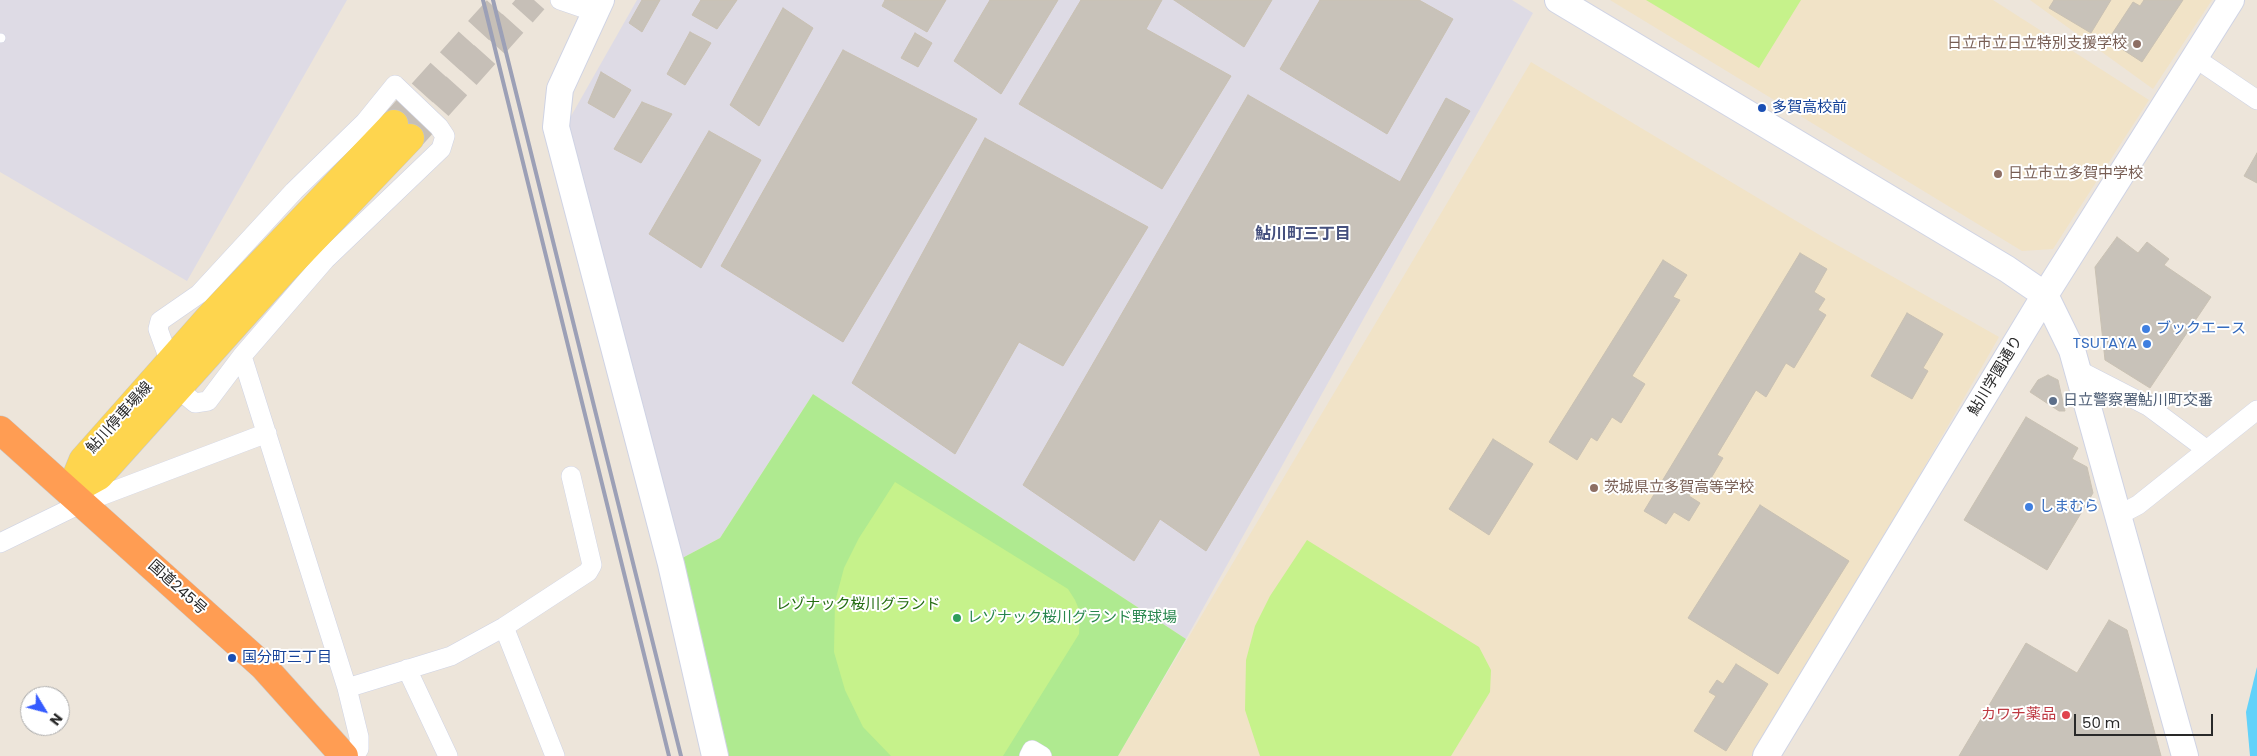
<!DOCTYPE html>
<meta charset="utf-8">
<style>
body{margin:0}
#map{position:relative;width:2257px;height:756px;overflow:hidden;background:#ede5da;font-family:Poppins,sans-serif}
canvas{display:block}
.north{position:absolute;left:20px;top:686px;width:50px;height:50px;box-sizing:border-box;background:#fff;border:1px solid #a9a9a9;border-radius:50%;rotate:127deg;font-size:14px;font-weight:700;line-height:20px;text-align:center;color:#292929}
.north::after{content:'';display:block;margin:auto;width:18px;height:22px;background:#355bff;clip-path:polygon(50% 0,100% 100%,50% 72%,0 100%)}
.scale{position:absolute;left:2074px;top:714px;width:139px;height:22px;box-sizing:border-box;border:2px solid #292929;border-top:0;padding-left:6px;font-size:15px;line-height:18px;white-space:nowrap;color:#292929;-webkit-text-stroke:4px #fff;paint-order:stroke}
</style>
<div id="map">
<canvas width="2257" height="756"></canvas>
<div class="north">N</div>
<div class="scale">50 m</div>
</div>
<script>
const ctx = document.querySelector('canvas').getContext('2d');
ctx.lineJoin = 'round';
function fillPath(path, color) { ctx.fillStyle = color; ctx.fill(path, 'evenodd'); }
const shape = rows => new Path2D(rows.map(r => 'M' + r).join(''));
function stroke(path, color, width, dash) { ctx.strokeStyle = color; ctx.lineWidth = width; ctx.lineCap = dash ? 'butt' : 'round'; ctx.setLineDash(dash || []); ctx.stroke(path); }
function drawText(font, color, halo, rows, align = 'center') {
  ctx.font = font + ' Poppins,"Noto Sans JP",sans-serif'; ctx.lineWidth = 4; ctx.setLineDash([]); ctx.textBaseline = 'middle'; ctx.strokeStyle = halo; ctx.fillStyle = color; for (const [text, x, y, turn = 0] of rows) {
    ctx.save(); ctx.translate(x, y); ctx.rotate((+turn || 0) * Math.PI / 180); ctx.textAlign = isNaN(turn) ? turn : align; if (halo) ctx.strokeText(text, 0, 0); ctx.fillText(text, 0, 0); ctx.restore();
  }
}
fillPath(shape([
 [0,0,347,0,187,281,0,172],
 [637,0,1512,0,1533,13,1186,639,813,394,720,538,671,564,562,132]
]), '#dedbe5');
fillPath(shape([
 [1610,0,1993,0,2149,100,2053,249,2022,251],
 [2030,0,2212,0,2153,89],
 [1531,62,1823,237,1999,337,1758,756,1118,756]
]), '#f1e3c7');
fillPath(shape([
 [813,394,1186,639,1118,756,715,756,671,564,720,538]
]), '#afea90');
fillPath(shape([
 [1646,0,1801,0,1759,68],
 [895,482,1068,589,1075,600,1080,612,1079,634,1003,756,891,756,863,727,845,690,834,652,835,602,844,568,859,538],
 [1307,540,1479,647,1491,670,1490,692,1451,756,1260,756,1245,710,1246,660,1255,626,1270,596]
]), '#c6f28b');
fillPath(shape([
 [2257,667,2257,756,2250,756,2246,712]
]), '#62d2fa');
const building = shape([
 [642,0,660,0,642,32,629,23,642,0],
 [701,0,737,0,717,29,692,15,701,0],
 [885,0,946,0,927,32,882,6,885,0],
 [990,0,1058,0,1001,94,954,61,990,0],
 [1081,0,1162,0,1146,29,1231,76,1162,189,1019,104,1081,0],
 [1174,0,1272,0,1244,47,1174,0],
 [1320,0,1419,0,1453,19,1387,134,1280,69,1320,0],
 [2054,0,2111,0,2091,33,2049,8,2054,0],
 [2144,0,2183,0,2142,62,2108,40,2133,2,2140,6,2144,0],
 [783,8,813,28,759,126,730,105,783,8],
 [690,32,711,43,685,85,667,74,690,32],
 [915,33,932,43,918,67,901,58,915,33],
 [843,50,977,119,843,342,721,266,843,50],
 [601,72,631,90,614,118,588,103,601,72],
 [1248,95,1400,182,1446,98,1470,111,1206,551,1160,519,1134,561,1023,485,1248,95],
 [642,102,672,114,641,163,614,149,642,102],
 [709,131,761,160,701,268,649,234,709,131],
 [985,138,1148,227,1063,366,1019,342,955,454,852,383,985,138],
 [2257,153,2257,183,2244,176,2257,153],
 [2117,237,2138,253,2147,242,2169,259,2164,265,2211,297,2150,388,2105,360,2095,267,2117,237],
 [1800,253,1827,269,1814,292,1825,299,1818,310,1826,315,1794,368,1786,363,1766,397,1756,390,1717,455,1723,458,1704,490,1696,485,1689,496,1700,503,1689,521,1674,512,1666,524,1644,511,1800,253],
 [1663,260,1687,275,1673,297,1680,300,1632,376,1645,384,1621,423,1612,417,1597,441,1591,437,1577,460,1549,442,1663,260],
 [1907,313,1943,334,1923,368,1928,371,1912,399,1871,376,1907,313],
 [2048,375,2058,380,2065,411,2059,411,2030,392,2038,380,2048,375],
 [2026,417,2078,448,2072,459,2087,467,2093,493,2047,570,1964,520,2026,417],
 [1493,439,1533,464,1489,535,1449,509,1493,439],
 [1760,505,1849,561,1778,674,1688,618,1760,505],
 [2109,620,2127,630,2161,756,1959,756,2026,643,2077,673,2109,620],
 [1736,664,1768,684,1726,751,1694,731,1716,696,1709,692,1717,680,1723,684,1736,664]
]);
fillPath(building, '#c8c2b9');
stroke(building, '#c9c1b3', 1);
stroke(shape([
 [394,124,506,0],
 [410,138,534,0]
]), '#c6bfb7', 28, [28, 14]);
const lane = shape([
 [0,38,1,38]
]);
const street = shape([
 [560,0,595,12],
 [2195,58,2257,100],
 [242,356,347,688,359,737,359,749,353,756],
 [170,362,158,329,160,321,199,294,294,191,365,122,395,85,439,127,445,136,441,149,325,260,242,356,208,401,195,403,177,388],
 [2078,370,2148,406,2207,450],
 [2119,515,2138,505,2257,410],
 [0,543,82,503,267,433],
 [504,627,555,756],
 [407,669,448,756],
 [347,688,451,656,504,627,588,572,592,565,571,476],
 [1029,756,1032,750,1042,756]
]);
const secondary = shape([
 [601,0,560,89,556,127,671,564,715,756],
 [1558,0,2007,269,2045,295,2072,350,2185,756],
 [1766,756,2045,295,2231,0]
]);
const primary = shape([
 [70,492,83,460,207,320,394,124],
 [70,492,99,476,285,269,410,138]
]);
const highway = shape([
 [0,430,263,666,344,756]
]);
stroke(lane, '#cfd3e4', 10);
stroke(street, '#cfd3e4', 20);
stroke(secondary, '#cfd3e4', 28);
stroke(primary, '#c7c7c7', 29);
stroke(highway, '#c7c7c7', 29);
stroke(lane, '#fff', 9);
stroke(street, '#fff', 19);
stroke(secondary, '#fff', 26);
stroke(primary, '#fed54e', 28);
stroke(highway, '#ff9d53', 28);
stroke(shape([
 [483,0,669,756],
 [493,0,681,756]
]), '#9ca0b6', 4);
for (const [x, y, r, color] of [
 [2137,44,5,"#8d6e63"],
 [1762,108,5,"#1a4fb4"],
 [1998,174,5,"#8d6e63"],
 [2146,329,5,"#3f7fe0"],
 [2147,344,5,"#3f7fe0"],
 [2053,401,5,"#5c6f8a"],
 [1594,488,5,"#8d6e63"],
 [2029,507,5,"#3f7fe0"],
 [957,618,5,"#2e9e5b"],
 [232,658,5,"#1a4fb4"],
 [2066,715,5,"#e0444e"]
]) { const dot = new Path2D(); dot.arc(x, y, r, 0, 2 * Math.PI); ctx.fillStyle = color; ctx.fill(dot); stroke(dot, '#fff', 2); }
drawText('15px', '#785e54', '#fff', [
 ["日立市立日立特別支援学校",2127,44,"right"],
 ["日立市立多賀中学校",2008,174],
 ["茨城県立多賀高等学校",1604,488]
], 'left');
drawText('15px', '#164399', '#fff', [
 ["多賀高校前",1772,108],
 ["国分町三丁目",242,658]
], 'left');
drawText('15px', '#366cbe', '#fff', [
 ["ブックエース",2156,329],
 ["TSUTAYA",2137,344,"right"],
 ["しまむら",2039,507]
], 'left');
drawText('15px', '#292929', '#fff', [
 ["鮎川学園通り",1996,376,-59],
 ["鮎川停車場線",120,418,-48],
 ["国道245号",177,588,42]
]);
drawText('15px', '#4e5e75', '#fff', [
 ["日立警察署鮎川町交番",2063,401]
], 'left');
drawText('15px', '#256d13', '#fff', [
 ["レゾナック桜川グランド",858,605]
]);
drawText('15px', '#27864d', '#fff', [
 ["レゾナック桜川グランド野球場",967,618]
], 'left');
drawText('15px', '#be3a42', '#fff', [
 ["カワチ薬品",2056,715]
], 'right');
drawText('bold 16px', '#45507e', '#fff', [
 ["鮎川町三丁目",1303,235]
]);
</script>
